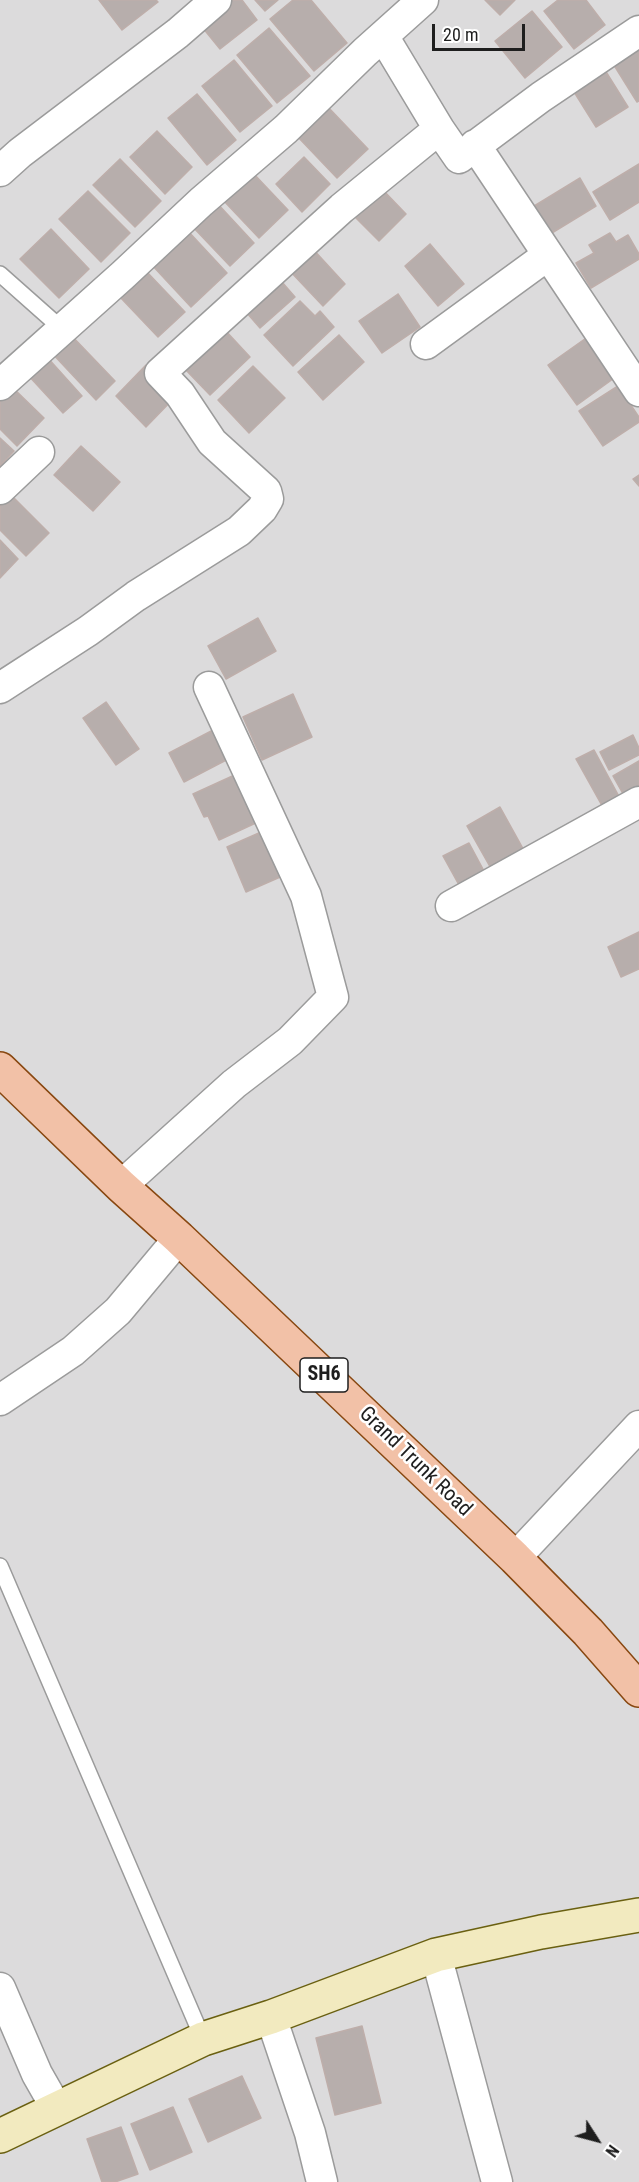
<!DOCTYPE html>
<style>
body{margin:0}
#map{position:relative;width:639px;height:2182px;overflow:hidden;background:#eee9e6;font-family:"Roboto Condensed",sans-serif}
canvas{display:block}
.north{position:absolute;left:567px;top:2110px;width:60px;height:60px;-webkit-text-stroke:4px #fff;paint-order:stroke;rotate:126deg;font-size:16px;font-weight:700;line-height:24px;text-align:center;color:#1e1e1e}
.north::after{content:'';display:block;margin:auto;width:21px;height:27px;background:#1e1e1e;clip-path:polygon(50% 0,100% 100%,50% 72%,0 100%)}
.scale{position:absolute;left:432px;top:24px;width:93px;height:27px;box-sizing:border-box;border:3px solid #1e1e1e;border-top:0;padding-left:8px;font-size:18px;line-height:21px;white-space:nowrap;color:#1e1e1e;-webkit-text-stroke:4px #fff;paint-order:stroke}
</style>
<div id="map">
<canvas width="639" height="2182"></canvas>
<div class="north">N</div>
<div class="scale">20 m</div>
</div>
<script>
const ctx = document.querySelector('canvas').getContext('2d');
ctx.lineJoin = 'round';
function fillPath(path, color) { ctx.fillStyle = color; ctx.fill(path, 'evenodd'); }
const shape = rows => new Path2D(rows.map(r => 'M' + r).join(''));
function stroke(path, color, width, dash) { ctx.strokeStyle = color; ctx.lineWidth = width; ctx.lineCap = dash ? 'butt' : 'round'; ctx.setLineDash(dash || []); ctx.stroke(path); }
function drawText(font, color, halo, rows, align = 'center') {
  ctx.font = font + ' "Roboto Condensed",sans-serif'; ctx.lineWidth = 5; ctx.setLineDash([]); ctx.textBaseline = 'middle'; ctx.strokeStyle = halo; ctx.fillStyle = color; for (const [text, x, y, turn = 0] of rows) {
    ctx.save(); ctx.translate(x, y); ctx.rotate((+turn || 0) * Math.PI / 180); ctx.textAlign = isNaN(turn) ? turn : align; if (halo) ctx.strokeText(text, 0, 0); ctx.fillText(text, 0, 0); ctx.restore();
  }
}
fillPath(shape([
 [0,0,639,0,639,2182,0,2182]
]), '#dcdbdc');
const building = shape([
 [99,0,156,0,158,2,122,30,99,0],
 [226,0,242,0,257,20,220,49,198,22,226,0],
 [255,0,278,0,265,11,255,0],
 [293,0,311,0,347,43,314,71,270,19,293,0],
 [485,0,515,0,500,15,485,0],
 [558,0,586,0,605,25,574,49,544,11,558,0],
 [532,11,562,47,525,78,495,41,532,11],
 [269,28,310,76,277,103,237,55,269,28],
 [639,44,639,101,637,102,612,62,639,44],
 [234,60,272,106,240,132,202,86,234,60],
 [603,67,628,107,596,127,571,87,603,67],
 [197,94,236,140,207,165,168,118,197,94],
 [327,106,368,149,337,178,296,135,327,106],
 [157,131,192,167,165,194,130,157,157,131],
 [304,157,330,184,302,212,276,184,304,157],
 [120,159,161,201,135,227,93,185,120,159],
 [639,164,639,202,610,220,593,192,639,164],
 [252,172,288,210,259,238,223,200,252,172],
 [580,178,596,206,542,239,526,211,580,178],
 [381,188,406,214,379,241,353,215,381,188],
 [88,191,130,233,101,262,59,219,88,191],
 [216,202,254,243,230,266,191,225,216,202],
 [51,229,89,269,59,298,20,259,51,229],
 [187,230,227,273,191,307,151,264,187,230],
 [610,233,616,242,628,235,639,254,639,259,591,288,576,263,594,253,589,245,610,233],
 [430,244,464,284,438,306,405,266,430,244],
 [311,247,345,284,323,306,288,269,311,247],
 [146,271,185,312,158,337,119,296,146,271],
 [275,274,295,297,260,328,240,305,275,274],
 [398,294,420,327,382,353,359,321,398,294],
 [300,301,315,316,320,311,334,327,293,366,264,335,300,301],
 [224,329,250,357,210,395,183,367,224,329],
 [68,332,115,381,96,400,50,351,68,332],
 [339,335,364,362,323,400,298,372,339,335],
 [589,336,617,376,577,405,548,365,589,336],
 [46,356,82,396,63,413,27,374,46,356],
 [146,365,177,395,146,427,116,396,146,365],
 [253,366,285,398,249,433,218,400,253,366],
 [10,385,44,418,17,446,0,429,0,395,10,385],
 [618,386,639,417,639,422,603,446,579,411,618,386],
 [0,438,14,451,0,466,0,438],
 [81,446,120,482,93,511,54,475,81,446],
 [639,475,639,486,633,479,639,475],
 [11,495,49,533,26,556,0,530,0,506,11,495],
 [0,540,18,559,0,578,0,540],
 [258,618,276,651,226,679,208,646,258,618],
 [293,694,312,737,262,760,243,717,293,694],
 [106,702,139,749,116,765,83,718,106,702],
 [217,728,232,757,184,782,169,753,217,728],
 [633,735,639,748,639,755,609,770,600,752,633,735],
 [594,750,622,802,605,811,576,759,594,750],
 [639,761,639,794,627,801,613,776,639,761],
 [239,773,260,821,219,840,208,816,204,817,193,794,239,773],
 [500,807,526,854,493,872,467,826,500,807],
 [268,829,287,874,246,892,227,847,268,829],
 [469,843,484,871,459,885,443,856,469,843],
 [639,932,639,969,621,977,608,947,639,932],
 [362,2026,381,2103,335,2115,316,2038,362,2026],
 [242,2076,261,2118,208,2142,189,2099,242,2076],
 [173,2107,192,2152,150,2170,131,2124,173,2107],
 [121,2127,138,2174,115,2182,102,2182,87,2139,121,2127]
]);
fillPath(building, '#b7aeac');
stroke(building, '#beaeaa', 1.5);
const lane = shape([
 [0,274,62,329],
 [0,1566,203,2039]
]);
const street = shape([
 [439,129,459,158,541,97,639,31],
 [475,145,639,391],
 [0,171,20,153,178,33,216,0],
 [426,344,548,255],
 [0,385,123,275,201,202,286,129,365,52,423,0],
 [0,489,39,452],
 [0,688,88,631,136,596,239,531,262,509,268,499,266,491,212,442,180,394,160,373,342,208,439,129,383,36],
 [451,906,639,802],
 [121,1186,234,1084,290,1041,333,997,306,896,209,687],
 [0,1400,73,1351,118,1311,179,1238],
 [515,1558,639,1426],
 [436,1955,497,2182],
 [0,1988,37,2074,57,2109],
 [271,2017,310,2133,322,2182]
]);
const secondary = shape([
 [0,2136,203,2039,271,2017,436,1955,541,1932,639,1915]
]);
const primary = shape([
 [0,1069,121,1186,179,1238,515,1558,588,1632,639,1690]
]);
stroke(lane, '#9b9b9b', 18);
stroke(street, '#9b9b9b', 33);
stroke(secondary, '#6a6011', 36);
stroke(primary, '#884710', 36);
stroke(lane, '#fff', 15);
stroke(street, '#fff', 30);
stroke(secondary, '#f2eabf', 33);
stroke(primary, '#f2c1a7', 33);
for (const [x, y, w] of [
 [324,1375,48]
]) { const box = new Path2D(); box.roundRect(x - w / 2, y - 17, w, 34, 4.5); ctx.fillStyle = '#fff'; ctx.fill(box); stroke(box, '#1e1e1e', 1.5); }
drawText('bold 20px', '#1e1e1e', null, [
 ["SH6",324,1375]
]);
drawText('21px', '#1e1e1e', '#fff', [
 ["Grand Trunk Road",415,1462,44]
]);
</script>
